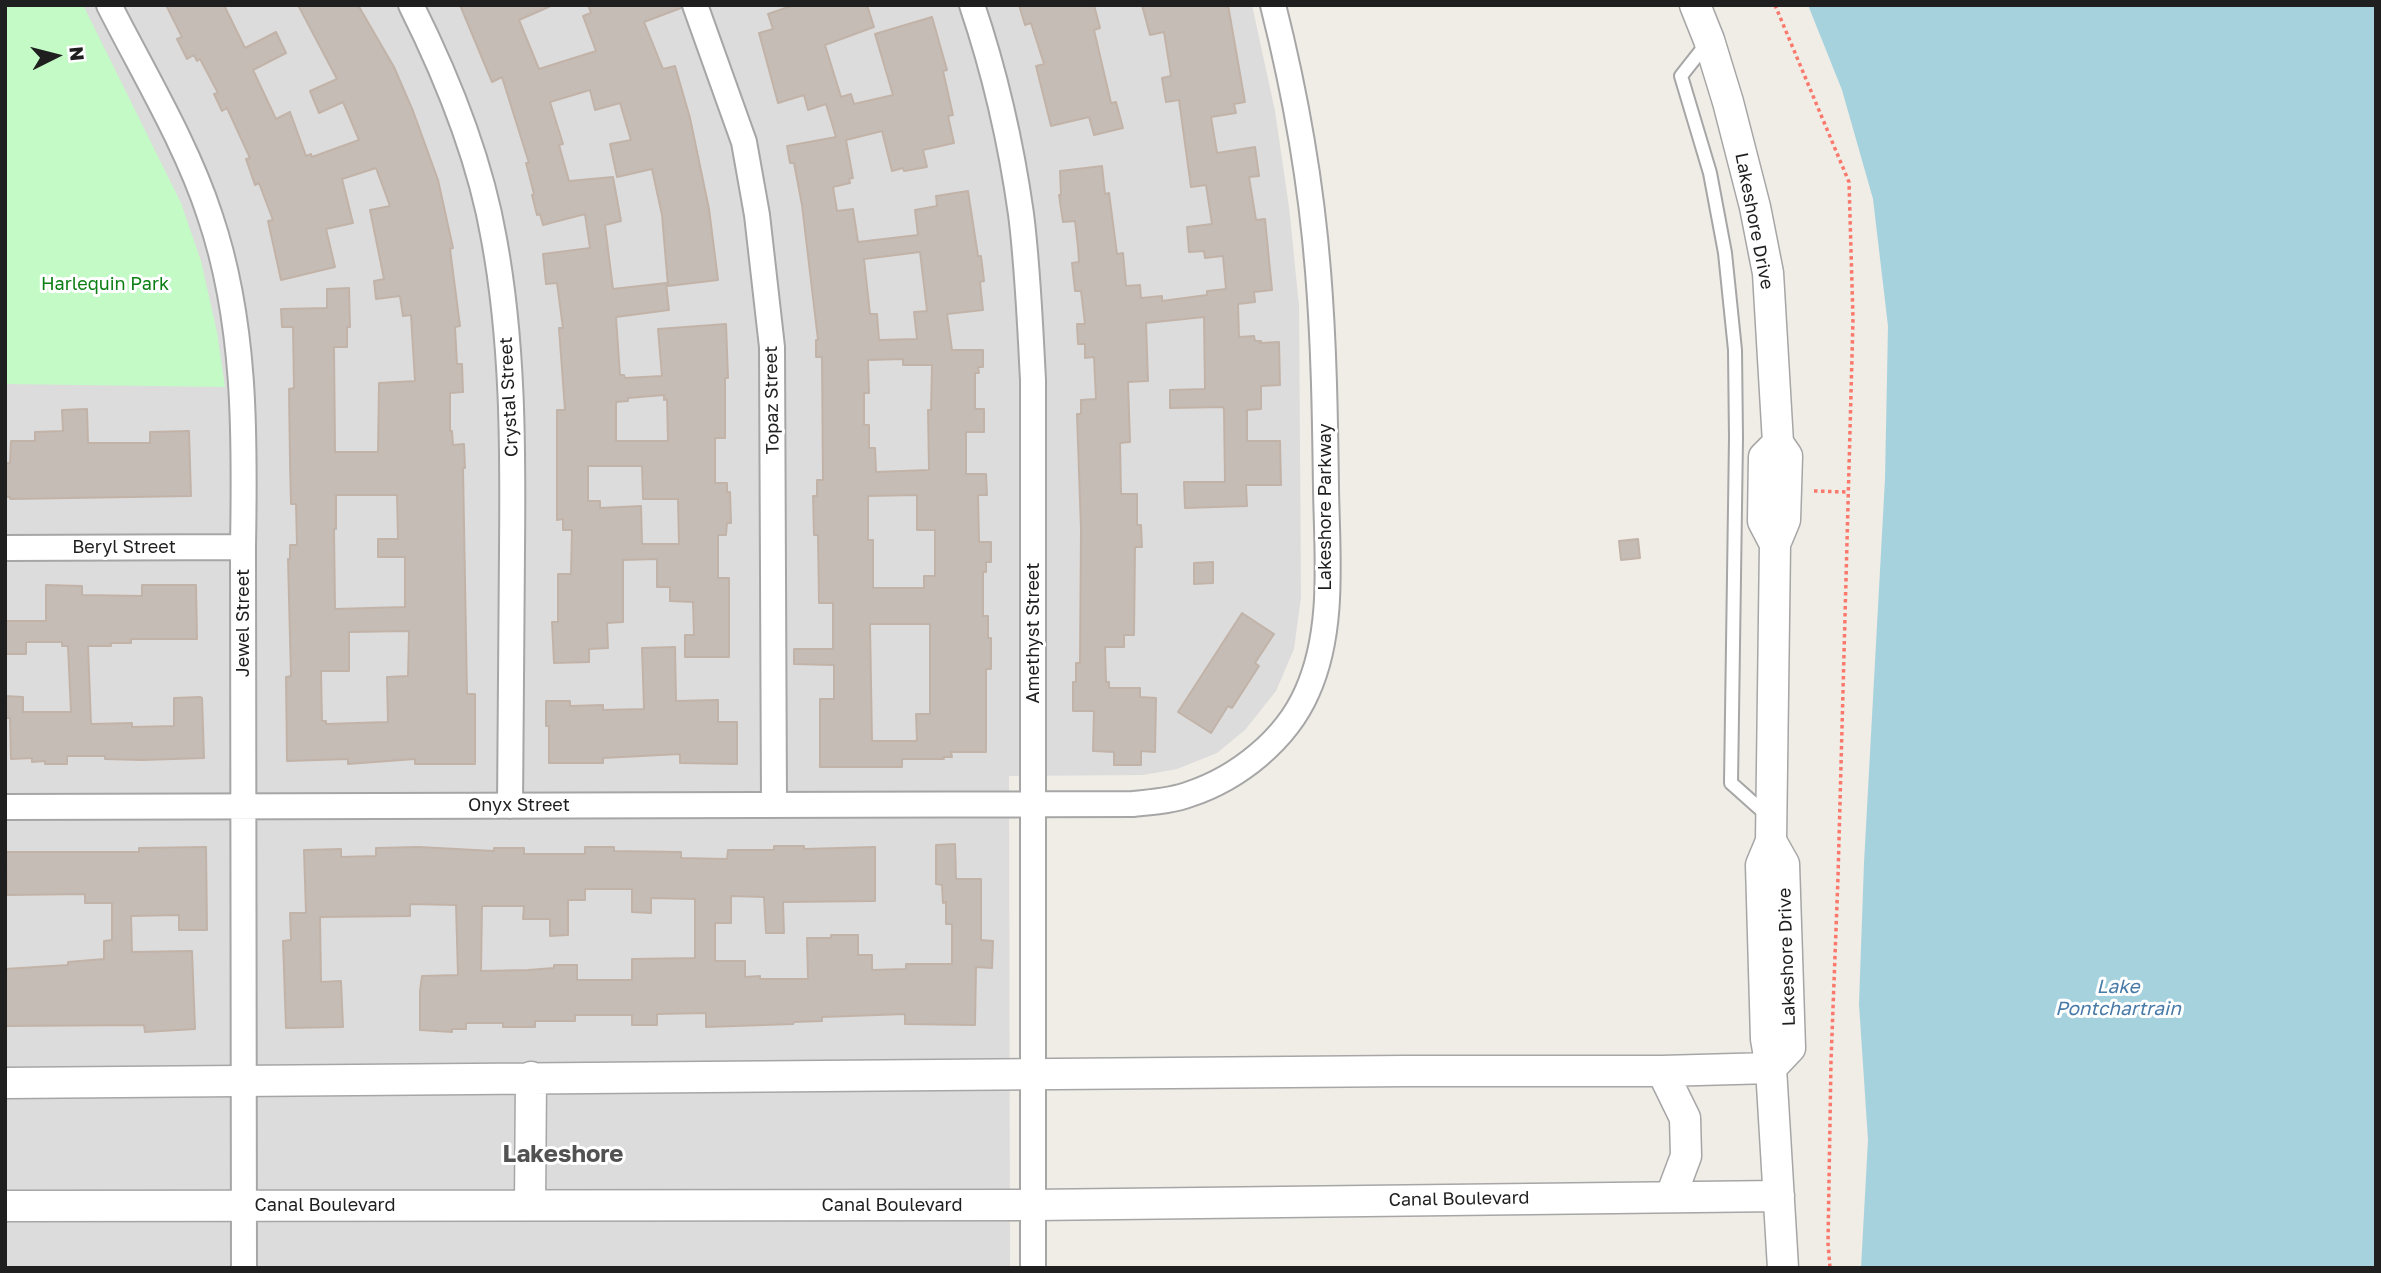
<!DOCTYPE html>
<style>
body{margin:0}
#map{position:relative;width:2381px;height:1273px;overflow:hidden;background:#f0ece6;font-family:"Golos Text",sans-serif}
canvas{display:block}
.frame{position:absolute;inset:0;border:7px solid #1f1f1f;pointer-events:none}
.north{position:absolute;left:21px;top:21px;width:70px;height:70px;-webkit-text-stroke:5px #fff;paint-order:stroke;rotate:84deg;font-size:19px;font-weight:700;line-height:28px;text-align:center;color:#1f1f1f}
.north::after{content:'';display:block;margin:auto;width:24px;height:32px;background:#1f1f1f;clip-path:polygon(50% 0,100% 100%,50% 72%,0 100%)}
</style>
<div id="map">
<canvas width="2381" height="1273"></canvas>
<div class="frame"></div>
<div class="north">N</div>
</div>
<script>
const ctx = document.querySelector('canvas').getContext('2d');
ctx.lineJoin = 'round';
function paint(path, color) {
  ctx.fillStyle = color;
  ctx.fill(path, 'evenodd');
}
function strokePath(path, color, width, dash) {
  ctx.strokeStyle = color;
  ctx.lineWidth = width;
  ctx.lineCap = dash ? 'butt' : 'round';
  ctx.setLineDash(dash || []);
  ctx.stroke(path);
}
function label(font, color, halo, rows, align = 'center') {
  ctx.font = font + ' "Golos Text",sans-serif';
  ctx.lineWidth = 6;
  ctx.setLineDash([]);
  ctx.textBaseline = 'middle';
  ctx.strokeStyle = halo;
  ctx.fillStyle = color;
  for (const [text, x, y, turn = 0] of rows) {
    ctx.save();
    ctx.translate(x, y);
    ctx.rotate((+turn || 0) * Math.PI / 180);
    ctx.textAlign = isNaN(turn) ? turn : align;
    if (halo) ctx.strokeText(text, 0, 0);
    ctx.fillText(text, 0, 0);
    ctx.restore();
  }
}
const residential = new Path2D(`
 M5,5H1252L1275,111L1289,207L1299,306L1301,597L1294,649L1276,691L1245,730L1217,753L1177,769L1143,775L1009,776L1010,1268H5Z`);
const park = new Path2D(`
 M5,5H83L181,203L201,261L217,332L225,387L5,384Z`);
const water = new Path2D(`
 M1808,5H2376V1268H1861L1868,1140L1859,1004L1864,863L1885,479L1888,326L1873,199L1842,90Z`);
const building = new Path2D(`
 M166,5H224L245,48L276,32L286,53L253,70L276,119L290,112L306,156L311,154L312,157L359,140L343,102L319,113L310,91L337,79L298,5H358L394,67L413,111L438,180L453,248L450,249L460,326L455,327L457,364H462L463,392L450,393V431H452L453,445L464,444L465,468H463L467,694H475V764H415V759L348,764V759L287,761L286,677L291,676L288,559H290V545H297L296,504H291L290,460L289,389L294,388L293,327H282L281,309L327,308V289L349,288L350,327H347V347H334L335,452H378L379,383L415,381L411,315L403,316L400,296L376,299L374,281L384,279L370,210L390,206L376,168L342,179L353,223L326,229L335,267L281,280L268,221L273,220L259,183L255,185L246,159L250,158L227,108L222,111L214,94L218,93L200,59L197,61L194,55L187,59L177,39L182,37ZM336,495H397L398,539H378V557H405V607L335,609L334,529H336ZM409,631L408,676L387,677L388,722L326,724V721H322L321,671H349V632Z
 M460,5H553L519,20L539,69L596,51L583,16L591,13L588,5H681V8L644,22L663,69L675,66L690,118L709,209L718,280L668,286L662,215L652,169L617,177L610,144L631,140L620,103L595,110L590,90L550,102L563,144L559,145L569,181L613,177L621,221L605,225L613,289L666,283L669,310L616,317L620,375H624L625,378L662,376L658,329L726,324L728,378H725V438H715V483H727V492H730L731,523H727L726,535H718V578H729V657H685V635H694L693,602L670,601V587H657V559L623,560V622L607,623L608,648L589,649V662L554,663L552,622H558V574H571L572,530H563V519L557,520V410H565L559,328H563L557,283L546,284L543,254L590,248L585,214L543,225L540,214L537,215L532,195L534,194L526,163H529L502,77L492,82ZM664,395V400L667,399L668,441H616V402L628,401V398ZM588,466H642L643,499H678L679,544H642L641,506L600,508V501H588Z
 M794,5H867L874,27L825,45L841,97L851,94L854,104L893,95L875,34L932,17L947,70L943,71L953,115L948,116L954,143L923,150L927,167L904,171L903,168L892,171L882,131L846,140L853,178L849,179L850,183L833,187L837,211L853,209L858,242L918,235L915,210L937,206L936,196L968,191L978,256H981L984,281L980,282L983,310L947,314L952,350H983V367H978L979,373H975V409H984V432H966V474H986L987,495H978L979,542H991V562H986V572H983V616H988V638H991V669H986V752H951L952,757H943L944,759H902V767H820V699H834V665L794,664V649H833V603H819L818,535H814L813,496H817V480H823L822,357H816V340H818L802,205L794,163H790L787,146L836,137L826,104L808,110L804,95L778,103L759,33L773,29L768,14ZM920,252L927,311L914,312L917,339L879,340L877,314H870L864,259ZM903,359V365H932L931,410H928L929,470L876,472L875,448H869V425H864V393H869L868,360ZM917,495V530H935V576H924V588H873V540H868V496ZM870,624H930V714H916L917,741H872Z
 M1019,5H1094L1100,28L1094,30L1111,103L1116,102L1123,128L1094,135L1089,117L1051,126L1036,66L1044,64L1031,23L1025,25Z
 M1142,5H1228L1245,102L1234,104L1236,113L1211,117L1217,153L1255,147L1259,176L1249,177L1256,220L1265,219L1272,290L1254,292L1255,302L1238,304L1239,337L1254,336L1255,341H1261L1260,343L1279,342L1280,385L1261,386V409L1247,410V441H1280L1281,485H1246L1247,506L1185,508L1184,482H1225L1224,410L1223,407L1170,408V390L1205,389L1204,317L1146,323L1148,381L1128,382L1130,442L1120,443L1121,494H1137V525H1141L1142,547H1135L1134,635H1124V647H1105L1106,682H1109V688H1140V697L1156,698L1155,752L1141,751V765H1114V752L1093,751L1094,711H1073V682H1076V663H1080L1081,529L1077,414H1081V400L1096,399L1094,357L1085,358V344H1078L1077,324H1085L1081,291H1075L1072,263L1079,262L1078,247L1075,221L1063,222L1059,195H1061L1060,171L1102,166L1105,194L1109,193L1117,254L1123,253L1126,286L1140,285L1141,298L1162,296V301L1207,295V291L1226,289L1223,256L1205,258L1204,251L1189,252L1187,227L1212,224L1206,185L1191,187L1179,100L1166,102L1162,78L1171,76L1164,32L1150,35Z
 M87,409L88,443H150V432L189,431L191,496L10,499V497H5V463H10L11,441H35V432L63,431L62,410Z
 M1638,539L1640,558L1621,560L1619,541Z
 M1213,562V583L1194,584V563Z
 M46,585L82,586V595L142,596V585H196L197,639H131V643H111V646H88L91,724L132,723V727L174,726V698L200,697L202,698L204,758L142,760L105,759V756H67V764H45V761L32,762V758L11,759L10,718H5V696L23,697V712H71L68,646H62V642H26V654H5V621H46Z
 M1242,613L1274,634L1255,663L1259,666L1232,708L1228,706L1211,733L1178,712Z
 M675,647L676,701L718,700V722H737V764L680,763V754L603,758V763H549V726H546V701H570V706L603,705V710L644,709L642,648Z
 M955,844L956,879H981V940L993,941L992,968L976,967L975,1025L905,1024V1014L822,1017V1021L794,1022L793,1024L706,1027V1013L657,1014V1025H632V1015H575V1021H535V1027H503V1023H466V1029H452V1032L420,1030V991L422,976L458,975L456,905L410,904V916L320,917L321,982L341,981L343,1027L286,1028L283,941L291,940L290,913H306L304,850L341,849V857L376,856V848L419,847L494,851V848H524V854H585V847H614V851L681,852V858L727,859L728,850H774V846H804V849L875,847V901L783,902L784,933H766L764,897L731,896V923H715V961H745V977L760,976V979H808L807,938H831V935H858V955H872V970L906,969V964H952V924H946V902L943,903L942,885L936,884V845ZM585,889H632V912L651,913V898L695,899V958L632,959V980H577V965H554V968L528,970L481,971L482,906H524L523,919H550V936L568,935V900H585Z
 M206,847L207,930H179V915L131,916L132,952L192,951L195,1029L145,1032L144,1025L5,1026V969L68,965V962L104,959V941L112,940V903H85V894L7,895L6,852H139V848Z`);
const path = new Path2D(`
 M1775,5L1849,182L1853,319L1838,877L1831,1061L1828,1243L1830,1268
 M1814,491L1847,492`);
const service = new Path2D(`
 M1707,43L1681,76L1710,173L1725,253L1735,350L1736,438L1731,783L1768,816`);
const minor = new Path2D(`
 M109,5C143,72 187,145 210,216C246,322 245,436 243,547L244,1268
 M411,5C448,79 480,158 494,239C513,342 513,447 512,551C511,636 510,721 510,806
 M695,5L744,142L757,215L772,347L774,804
 M972,5C995,73 1011,143 1021,214C1028,269 1030,325 1033,380V1268
 M5,548L243,547
 M5,807L1133,804C1152,802 1172,801 1190,794C1238,778 1286,740 1307,692C1335,630 1327,555 1326,488C1325,416 1324,344 1318,271C1311,182 1295,92 1273,5`);
const tertiary = new Path2D(`
 M1695,5L1709,40L1728,102L1755,207L1768,273L1778,443L1787,456L1785,520L1775,544L1771,841L1761,865L1766,1039L1771,1068L1783,1268
 M1775,544L1763,521L1764,457L1778,443
 M1771,1068L1790,1048L1784,864L1771,841
 M1662,1071L1685,1118L1686,1156L1671,1196
 M5,1083L1406,1071H1662L1771,1068
 M530,1205L531,1077
 M5,1206L1034,1205L1779,1196`);
const streetNames = [
 ["Lakeshore Drive",1754,221,79],
 ["Crystal Street",509,397,-93],
 ["Topaz Street",772,400,-91],
 ["Lakeshore Parkway",1325,507,-90],
 ["Beryl Street",124,547],
 ["Jewel Street",243,623,-90],
 ["Amethyst Street",1033,633,-90],
 ["Onyx Street",519,805],
 ["Lakeshore Drive",1787,957,-92],
 ["Canal Boulevard",1459,1199,-1],
 ["Canal Boulevard",325,1205],
 ["Canal Boulevard",892,1205]
];
const parkNames = [
 ["Harlequin Park",105,284]
];
const waterNames = [
 ["Lake",2118,987],
 ["Pontchartrain",2118,1009]
];
const districtNames = [
 ["Lakeshore",563,1154]
];
paint(residential, '#dddcdc');
paint(park, '#c3fac6');
paint(water, '#a6d2de');
paint(building, '#c5bcb5');
strokePath(building, '#c2b3a8', 2);
strokePath(service, '#a6a6a6', 16);
strokePath(minor, '#a6a6a6', 28);
strokePath(tertiary, '#a6a6a6', 33);
strokePath(path, '#fa786c', 3.5, [3.5, 3.5]);
strokePath(service, '#fff', 12);
strokePath(minor, '#fff', 24);
strokePath(tertiary, '#fff', 30);
label('18px', '#1f1f1f', '#fff', streetNames);
label('18px', '#0b7f13', '#fff', parkNames);
label('italic 19px', '#487aa8', '#fff', waterNames);
label('bold 24px', '#525252', '#fff', districtNames);
</script>
